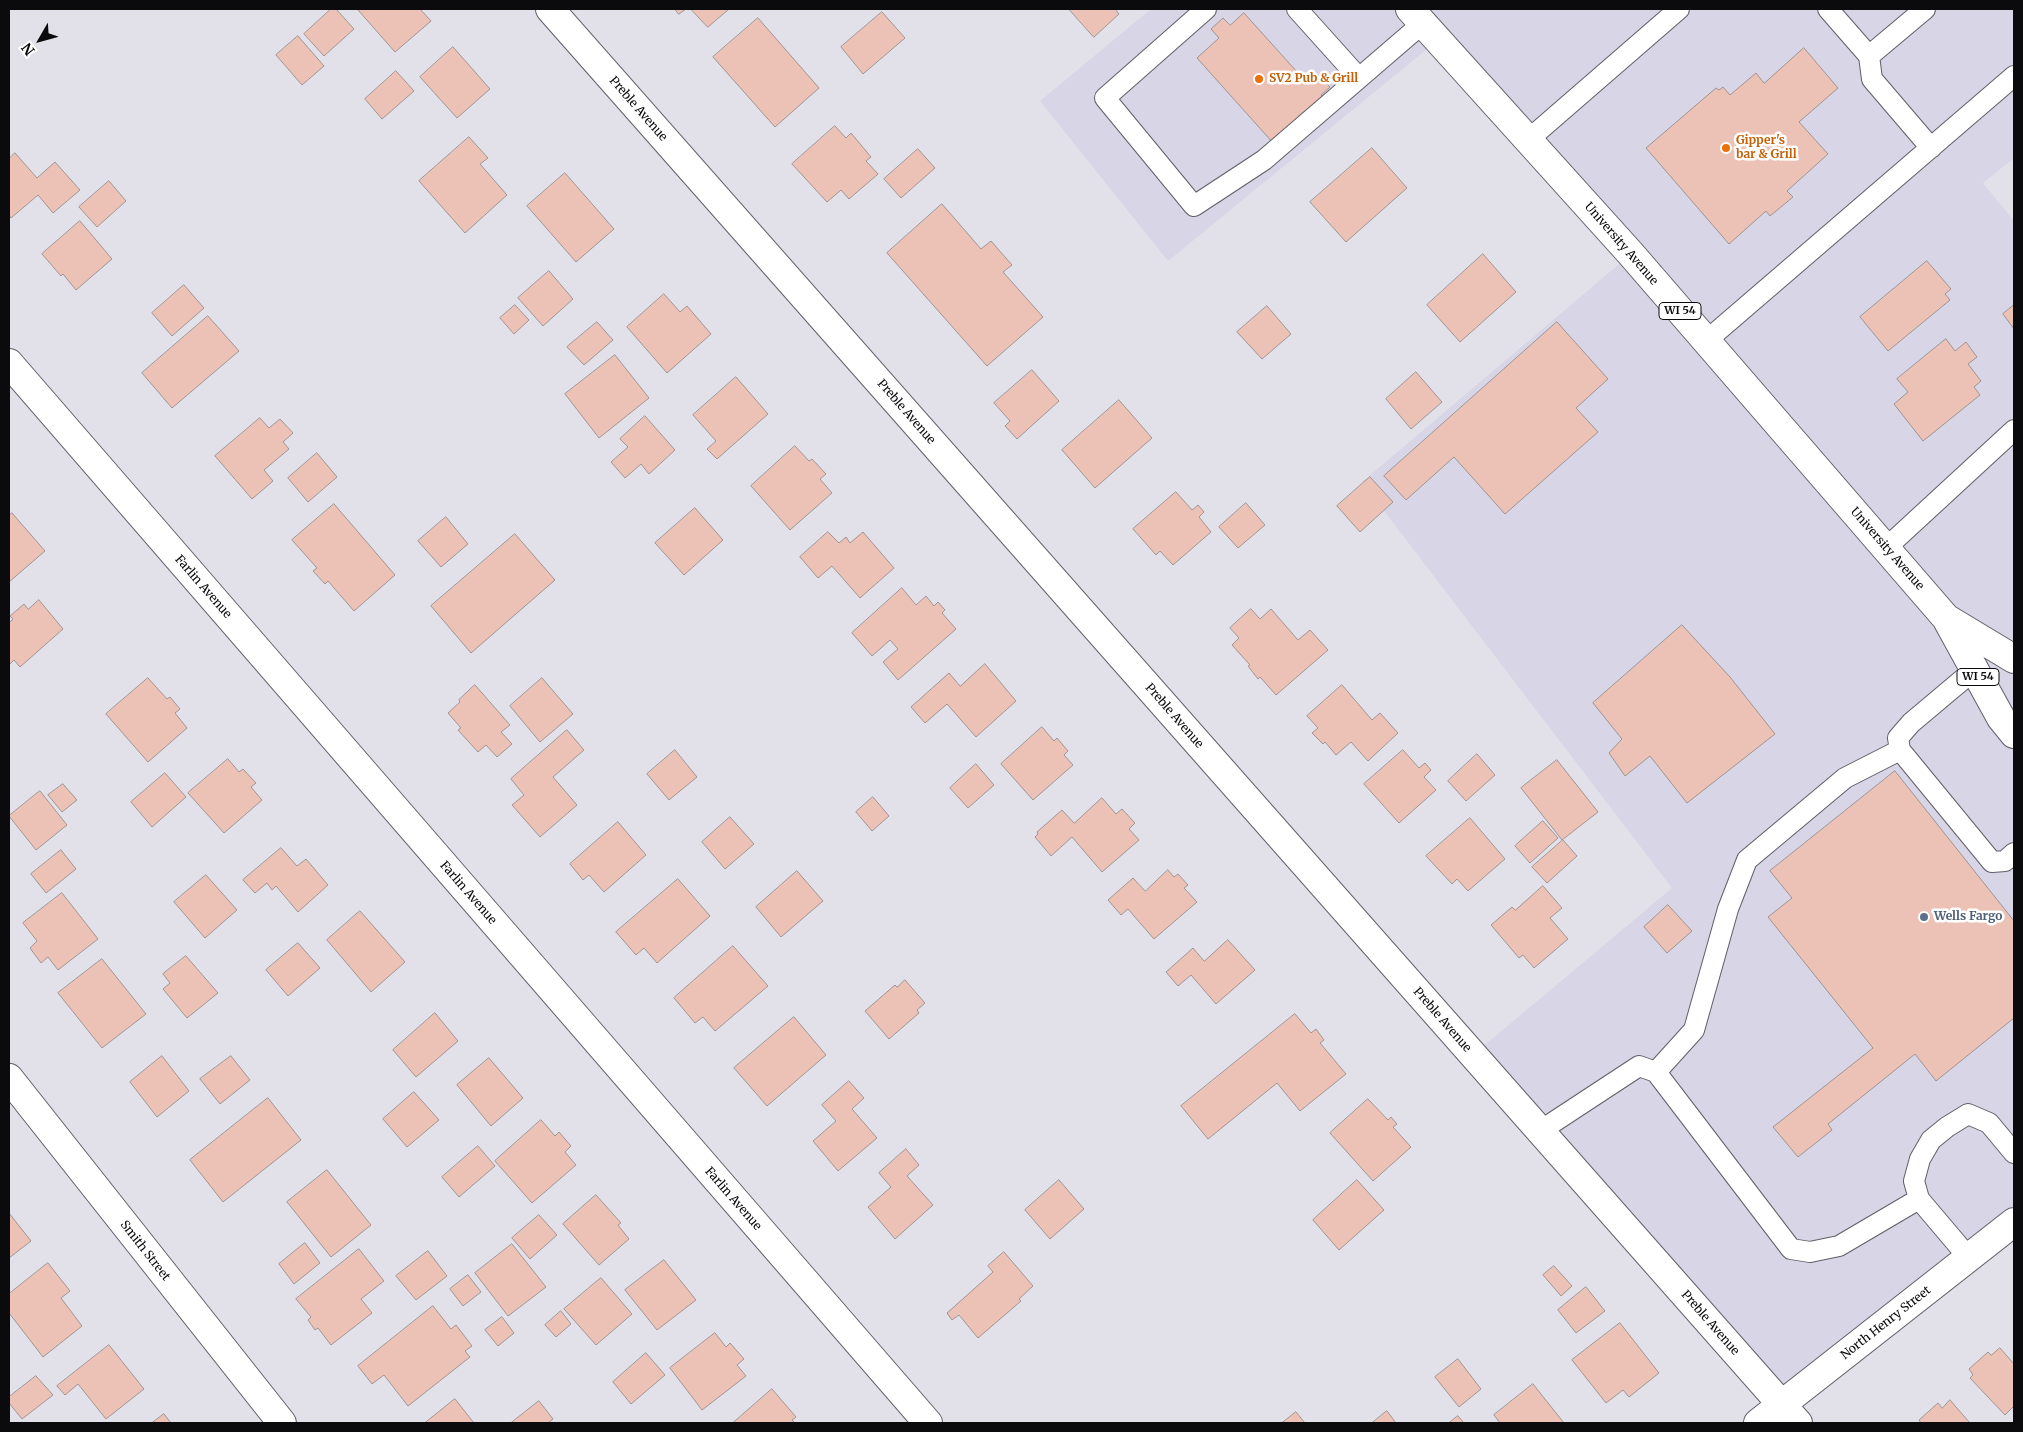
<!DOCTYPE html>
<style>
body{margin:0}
#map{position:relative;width:2023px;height:1432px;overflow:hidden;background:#e2e1ea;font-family:Merriweather,serif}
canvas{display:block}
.frame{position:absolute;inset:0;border:10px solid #0b0b0e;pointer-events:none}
.north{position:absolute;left:15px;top:15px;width:50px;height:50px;-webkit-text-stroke:4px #fff;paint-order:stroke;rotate:232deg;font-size:14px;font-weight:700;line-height:20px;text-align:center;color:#0b0b0e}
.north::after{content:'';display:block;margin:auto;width:18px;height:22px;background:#0b0b0e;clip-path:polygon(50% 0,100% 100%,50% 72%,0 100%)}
</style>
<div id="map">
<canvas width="2023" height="1432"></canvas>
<div class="frame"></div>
<div class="north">N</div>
</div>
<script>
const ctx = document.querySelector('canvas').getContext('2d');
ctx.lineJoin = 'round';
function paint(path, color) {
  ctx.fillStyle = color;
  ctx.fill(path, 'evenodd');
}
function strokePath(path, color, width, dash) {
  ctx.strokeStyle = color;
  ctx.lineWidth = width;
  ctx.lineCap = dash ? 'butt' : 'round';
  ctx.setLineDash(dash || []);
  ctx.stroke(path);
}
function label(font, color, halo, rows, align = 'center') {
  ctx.font = font + ' Merriweather,serif';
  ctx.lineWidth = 5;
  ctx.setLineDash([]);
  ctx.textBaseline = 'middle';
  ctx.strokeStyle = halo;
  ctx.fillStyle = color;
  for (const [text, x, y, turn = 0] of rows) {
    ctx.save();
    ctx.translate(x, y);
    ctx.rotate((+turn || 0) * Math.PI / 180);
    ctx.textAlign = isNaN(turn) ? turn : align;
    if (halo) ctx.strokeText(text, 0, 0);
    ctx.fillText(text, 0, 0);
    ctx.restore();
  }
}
const built = new Path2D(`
 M1151,9H2014V158L1983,183L2014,221V1222L1781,1405L1473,1055L1672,888L1362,482L1631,254L1438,40L1168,261L1040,101Z`);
const building = new Path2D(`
 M331,9H336L354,29L324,56L304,34Z
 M360,9H420L431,21L395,52L358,10Z
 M675,9H686L679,14Z
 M691,9H729L708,27Z
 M1069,9H1115L1119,14L1094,37Z
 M882,12L905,38L863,74L841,47Z
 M1244,13L1307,83L1318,74L1330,87L1321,95L1325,99L1274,144L1197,58L1219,38L1211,29L1223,18L1230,25Z
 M758,18L819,88L775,127L713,57Z
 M298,36L324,66L302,85L276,55Z
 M453,47L490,89L457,118L420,77Z
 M1804,48L1838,88L1799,122L1828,154L1787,191L1793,197L1770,216L1766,211L1729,244L1646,148L1716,88L1719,90L1723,87L1730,95L1756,73L1764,83Z
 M396,71L414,91L382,119L365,99Z
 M835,126L846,138L851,133L871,157L866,161L878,174L849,199L841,190L827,202L792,164Z
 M469,137L488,158L480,164L507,195L465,233L419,181Z
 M1372,148L1407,188L1346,242L1310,202Z
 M918,149L935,168L901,198L884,179Z
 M15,153L37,178L55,162L80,190L53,213L38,195L11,218L9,215V159Z
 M565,173L614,229L576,262L527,206Z
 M109,181L126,201L97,227L79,207Z
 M942,204L981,249L991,241L1012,265L1003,272L1043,317L987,366L887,253Z
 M80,221L112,259L76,290L63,274L61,276L42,254Z
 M1483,254L1516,292L1460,342L1427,305Z
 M1927,261L1951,289L1945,294L1950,300L1888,351L1860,317Z
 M549,271L573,299L543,326L518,298Z
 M184,285L204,308L172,336L152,313Z
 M664,294L680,312L687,306L711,334L667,373L627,327Z
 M515,305L529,320L514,334L500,318Z
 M2014,305V329L2003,314Z
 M1267,306L1291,334L1262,359L1237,332Z
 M208,316L239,351L172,408L142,373Z
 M597,322L613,340L584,365L567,347Z
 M1557,322L1608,379L1576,408L1598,432L1505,514L1454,457L1406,500L1384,476Z
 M1946,339L1955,351L1966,342L1977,357L1968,364L1981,381L1974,387L1980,395L1923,441L1894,404L1908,392L1897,379Z
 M615,355L649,398L599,438L565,394Z
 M1032,370L1059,401L1017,439L1005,426L1010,421L994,403Z
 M1416,372L1442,402L1411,429L1386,399Z
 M736,377L768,414L717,459L707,449L716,441L693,415Z
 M1119,400L1152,438L1095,488L1062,450Z
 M645,416L675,450L649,474L641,464L625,478L611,462L628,447L620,439Z
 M260,418L269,428L280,419L293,433L283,442L289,449L264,470L273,481L252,499L215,456Z
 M795,446L809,461L812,459L826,474L820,479L832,493L790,530L751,486Z
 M317,453L337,477L308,502L288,478Z
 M1370,477L1393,502L1360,532L1337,506Z
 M1176,492L1192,510L1198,505L1204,512L1199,517L1211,532L1173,565L1160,551L1156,555L1133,529Z
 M1246,503L1265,525L1238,548L1219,527Z
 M334,504L395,575L354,611L328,581L325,584L313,571L317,568L292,540Z
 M695,508L723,540L684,575L655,543Z
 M12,513L45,551L9,582V516Z
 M446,517L468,544L441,567L418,541Z
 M828,532L839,543L846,537L850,543L863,532L894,568L860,598L832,566L818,578L800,557Z
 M515,534L555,580L471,653L431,606Z
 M902,588L916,605L926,596L934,606L938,602L945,610L942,613L956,629L898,680L883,662L898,649L890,640L872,656L852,633Z
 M39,600L63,629L20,667L14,660L9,665V623L13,619L10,616L24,604L28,609Z
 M1251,609L1260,619L1271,609L1298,640L1310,630L1328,650L1276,695L1260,677L1258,679L1248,666L1250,665L1232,645L1239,638L1230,628Z
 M1682,625L1730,677L1775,734L1687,803L1650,756L1625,776L1609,753L1622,739L1593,703Z
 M985,664L1016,701L976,737L947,704L925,723L911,707L949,673L960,686Z
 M148,678L167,699L170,697L180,709L175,713L187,728L148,762L106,714Z
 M542,678L573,714L540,742L510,706Z
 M475,685L510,725L501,732L512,744L497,757L486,745L478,752L458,730L461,728L448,713L460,702L459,700Z
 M1342,685L1372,720L1380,713L1398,733L1368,761L1351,742L1336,755L1325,742L1323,744L1312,733L1318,728L1307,716Z
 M1042,727L1054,741L1057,738L1068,751L1064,755L1073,765L1033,800L1001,764Z
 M567,730L584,750L553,777L577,805L540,837L512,805L524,795L511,779Z
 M675,750L697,777L669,800L647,774Z
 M1403,750L1419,768L1425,763L1431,770L1424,777L1436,790L1399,823L1364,784Z
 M1477,754L1495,775L1466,801L1448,781Z
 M228,759L239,772L243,769L256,783L251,787L262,800L224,833L188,793Z
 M1557,760L1598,812L1562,840L1521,788Z
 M976,764L994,785L968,808L950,788Z
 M1895,771L2014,921V1018L1936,1081L1915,1054L1828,1124L1832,1130L1798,1157L1773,1127L1873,1048L1768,917L1792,898L1770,871Z
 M165,773L186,797L152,827L131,802Z
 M63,784L77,800L62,812L48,795Z
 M40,791L67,825L36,850L9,816Z
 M873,797L889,816L872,831L856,812Z
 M1102,798L1116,814L1122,809L1135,823L1129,829L1139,840L1102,872L1072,837L1051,856L1035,837L1038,834L1037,832L1062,810L1074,823Z
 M730,817L754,844L725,869L702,842Z
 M1470,818L1505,859L1468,891L1457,879L1452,884L1426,856Z
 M1543,821L1558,838L1530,863L1515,846Z
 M618,822L646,855L604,892L589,875L583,880L570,864Z
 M1563,840L1577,856L1547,883L1532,867Z
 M281,848L297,866L306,859L328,885L298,912L276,886L272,890L267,883L255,893L243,880Z
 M61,850L76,869L46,893L31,874Z
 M1168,870L1174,877L1178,874L1188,885L1184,888L1197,902L1154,939L1128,909L1121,915L1108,900L1133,878L1145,891Z
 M797,871L823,901L781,937L756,907Z
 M206,875L237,910L205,938L174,902Z
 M678,879L710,916L657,963L644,948L636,955L616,932Z
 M1543,886L1562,908L1550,918L1568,939L1534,968L1523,955L1519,958L1491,925L1512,907L1515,910Z
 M62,893L98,939L58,970L48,957L41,963L30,948L37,941L23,923Z
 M1668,905L1692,931L1667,953L1644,927Z
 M360,911L405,962L371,992L327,940Z
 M1228,940L1255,970L1216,1004L1191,975L1178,986L1166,972L1193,948L1204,961Z
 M298,943L320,968L288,996L266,970Z
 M733,946L768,986L715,1031L703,1017L695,1023L674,998Z
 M186,956L218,993L187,1018L163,989L170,983L163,974Z
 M102,959L146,1014L102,1048L58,993Z
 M905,980L925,1003L917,1010L919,1013L889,1039L865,1011L895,985L897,987Z
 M435,1013L458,1041L416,1077L393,1050Z
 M1295,1014L1311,1033L1316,1029L1324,1040L1320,1043L1346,1074L1300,1111L1277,1083L1208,1139L1181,1106Z
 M794,1017L826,1055L767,1106L734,1068Z
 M162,1056L189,1091L157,1117L130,1082Z
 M231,1056L250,1080L220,1104L200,1079Z
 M489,1058L523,1098L491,1126L457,1085Z
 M849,1081L864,1098L852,1109L877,1138L838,1171L813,1141L836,1121L822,1105Z
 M414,1092L439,1120L407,1147L383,1119Z
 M268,1098L301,1140L223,1202L190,1160Z
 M1368,1099L1388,1120L1391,1117L1397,1124L1393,1127L1411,1147L1373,1181L1330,1133Z
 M541,1120L555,1136L559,1132L571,1146L565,1152L576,1165L532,1203L495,1161Z
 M478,1146L495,1166L459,1197L442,1177Z
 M906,1149L919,1165L907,1176L933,1205L895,1239L868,1207L891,1187L879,1173Z
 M327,1170L371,1225L331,1257L287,1202Z
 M1059,1180L1084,1209L1050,1239L1025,1210Z
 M1357,1180L1384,1210L1339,1250L1313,1220Z
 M596,1195L621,1223L618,1225L629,1239L599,1265L563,1224Z
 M9,1213L31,1241L9,1258Z
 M539,1215L557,1235L530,1259L512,1238Z
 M305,1243L320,1263L294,1284L279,1264Z
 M512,1244L546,1287L508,1316L475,1273Z
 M359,1249L384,1281L361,1299L372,1313L331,1345L318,1328L315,1330L308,1320L311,1317L296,1299Z
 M428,1251L447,1276L416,1300L396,1276Z
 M1004,1252L1033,1286L1019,1299L1021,1301L978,1338L959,1315L952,1320L947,1313L993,1272L988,1266Z
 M664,1260L696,1300L657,1330L625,1290Z
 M48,1263L70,1291L61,1298L82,1326L43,1357L9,1313V1294Z
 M1554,1266L1572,1286L1561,1296L1543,1275Z
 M468,1275L481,1292L463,1306L450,1289Z
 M601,1278L632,1314L596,1345L564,1309Z
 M1586,1287L1605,1311L1576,1333L1558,1310Z
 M433,1306L451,1329L456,1325L472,1346L465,1351L470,1357L408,1406L384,1375L372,1384L358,1366Z
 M561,1311L571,1324L556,1337L545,1325Z
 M502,1317L514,1333L498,1346L485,1330Z
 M1620,1323L1659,1373L1629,1397L1623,1390L1606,1403L1572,1360Z
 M715,1333L726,1347L730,1343L744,1359L737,1365L746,1376L702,1410L670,1368Z
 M109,1345L144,1389L106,1419L78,1384L65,1395L57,1386Z
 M2000,1348L2014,1364V1406L2005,1415L1970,1378L1973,1375L1969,1369L1988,1352L1991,1355Z
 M646,1353L665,1375L631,1404L613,1382Z
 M1458,1359L1481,1389L1459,1407L1435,1377Z
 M36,1376L53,1395L22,1419L9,1403V1397Z
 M1533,1384L1564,1423H1500L1494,1415Z
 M772,1389L796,1417L792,1420L795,1423H733Z
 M455,1399L474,1423H425Z
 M1950,1400L1970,1423H1921L1919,1420L1938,1403L1942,1408Z
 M539,1401L553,1419L548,1423H511Z
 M1387,1411L1396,1423H1372Z
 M1296,1412L1305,1423H1282Z
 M164,1414L171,1423H152Z
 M1458,1416L1464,1423H1449Z`);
const lane = new Path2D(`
 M1206,9L1105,98L1194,206L1264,160L1423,23
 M1297,9L1359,78
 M1828,9L1869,56L1872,79L1931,148
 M1869,56L1925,9
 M1528,140L1679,9
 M1706,341L2014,76
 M1886,548L2014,430
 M1974,670L1911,723L1898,738L1900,750L1992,862L2005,861L2014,853
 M1656,1072L1694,1030L1728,909L1747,860L1845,778L1900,750
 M1540,1131L1639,1066L1656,1072L1791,1249L1810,1252L1839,1246L1919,1199
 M1969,1258L1919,1199L1914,1181L1920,1159L1931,1140L1947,1127L1968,1114L1989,1123L2014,1153`);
const street = new Path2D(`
 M550,9L1798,1423
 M9,363L928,1423
 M9,1078L282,1423
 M1758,1423L2014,1222`);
const primary = new Path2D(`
 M1410,9L1631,254L1946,618L2001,718L2014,734
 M1946,618L2014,659`);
const markers = [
 [1259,79,5,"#e8710a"],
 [1726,148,5,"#e8710a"],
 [1924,917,5,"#5c6f8a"]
];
const shields = [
 [1680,311,42],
 [1978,677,42]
];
const shieldNames = [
 ["WI 54",1680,311],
 ["WI 54",1978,677]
];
const foodNames = [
 ["SV2 Pub & Grill",1269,79],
 ["Gipper's",1736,141],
 ["bar & Grill",1736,155]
];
const streetNames = [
 ["Preble Avenue",638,109,49],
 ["University Avenue",1621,244,49],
 ["Preble Avenue",906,412,49],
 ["University Avenue",1887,549,49],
 ["Farlin Avenue",203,587,49],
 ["Preble Avenue",1174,716,49],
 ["Farlin Avenue",468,893,49],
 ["Preble Avenue",1442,1020,49],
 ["Farlin Avenue",733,1199,49],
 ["Smith Street",145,1251,52],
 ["Preble Avenue",1710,1323,49],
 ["North Henry Street",1886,1323,-38]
];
const serviceNames = [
 ["Wells Fargo",1934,917]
];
paint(built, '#d7d5e6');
paint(building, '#ecc2b7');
strokePath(building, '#9f9492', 1);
strokePath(lane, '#605f67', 22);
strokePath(street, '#605f67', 30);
strokePath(primary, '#605f67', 30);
strokePath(lane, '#fff', 20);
strokePath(street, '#fff', 28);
strokePath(primary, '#fff', 28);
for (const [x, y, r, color] of markers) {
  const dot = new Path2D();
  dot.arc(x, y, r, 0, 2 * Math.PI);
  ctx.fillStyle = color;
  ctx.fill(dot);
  strokePath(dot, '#fff', 2);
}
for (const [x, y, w] of shields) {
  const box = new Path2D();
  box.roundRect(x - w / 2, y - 8.5, w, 17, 4);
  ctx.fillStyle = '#fff';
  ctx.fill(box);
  strokePath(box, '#0b0b0e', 1);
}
label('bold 11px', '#0b0b0e', null, shieldNames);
label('bold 12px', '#c56008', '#fff', foodNames, 'left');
label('12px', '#0b0b0e', '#fff', streetNames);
label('bold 12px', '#4e5e75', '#fff', serviceNames, 'left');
</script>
